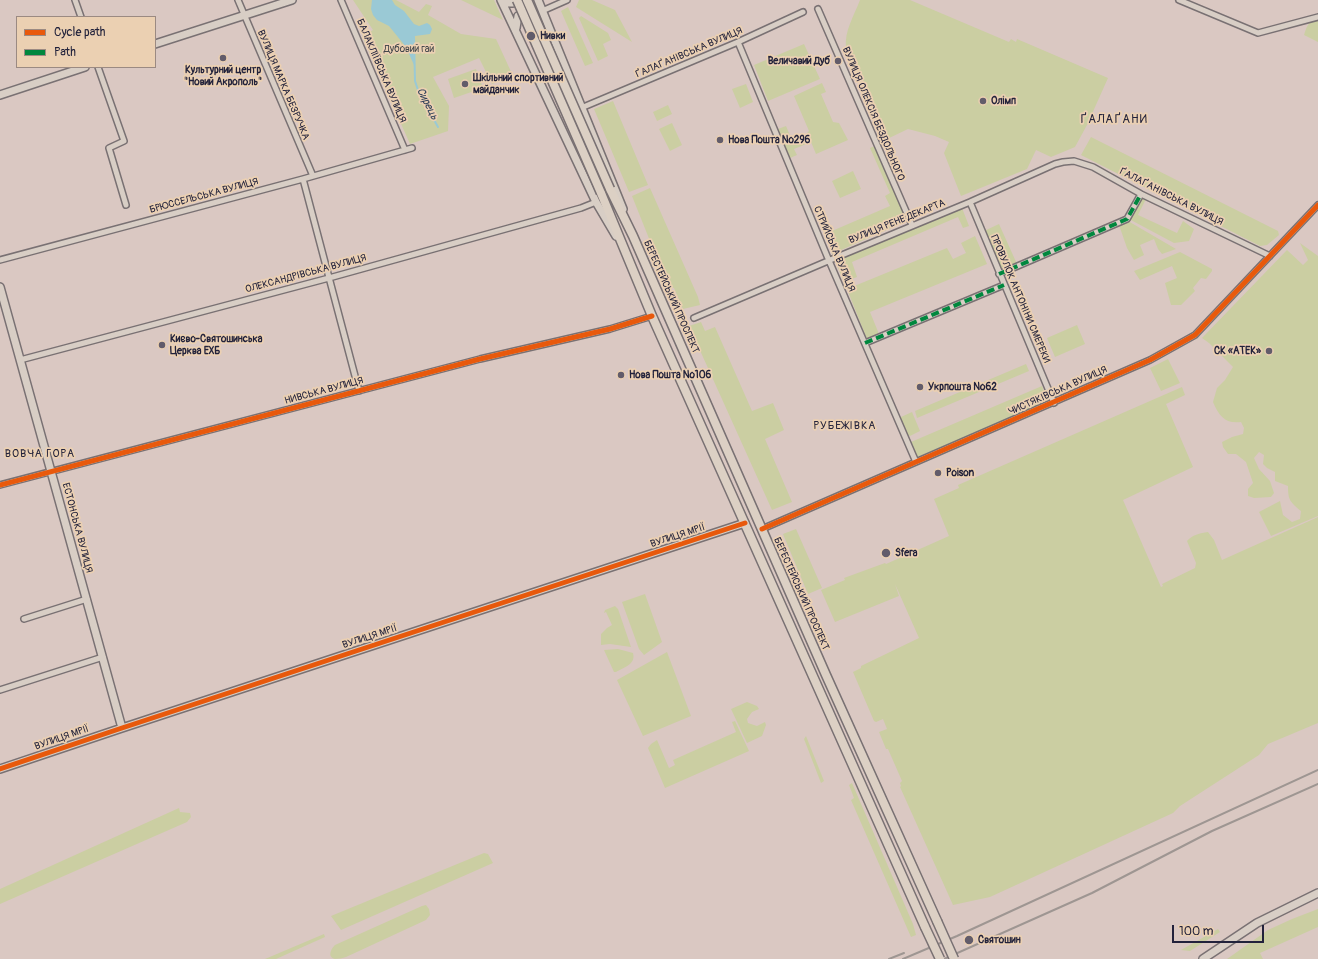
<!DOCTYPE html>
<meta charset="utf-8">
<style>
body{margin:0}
#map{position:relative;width:1318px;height:959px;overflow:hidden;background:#dac8c2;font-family:Pangolin,sans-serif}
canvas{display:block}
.legend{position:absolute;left:16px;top:16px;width:140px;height:52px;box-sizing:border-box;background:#ebd0b2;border:1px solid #9b8a82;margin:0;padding:5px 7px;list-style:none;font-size:12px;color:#22223b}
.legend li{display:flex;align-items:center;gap:8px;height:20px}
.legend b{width:20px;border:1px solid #9b8a82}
.scale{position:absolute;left:1172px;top:925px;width:92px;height:18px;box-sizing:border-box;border:2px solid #22223b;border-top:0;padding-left:5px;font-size:12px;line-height:14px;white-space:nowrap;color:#22223b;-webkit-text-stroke:3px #ebd0b2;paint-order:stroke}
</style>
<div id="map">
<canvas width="1318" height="959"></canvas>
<ul class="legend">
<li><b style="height:5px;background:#e8590c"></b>Cycle path</li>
<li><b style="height:5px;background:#00873e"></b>Path</li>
</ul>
<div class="scale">100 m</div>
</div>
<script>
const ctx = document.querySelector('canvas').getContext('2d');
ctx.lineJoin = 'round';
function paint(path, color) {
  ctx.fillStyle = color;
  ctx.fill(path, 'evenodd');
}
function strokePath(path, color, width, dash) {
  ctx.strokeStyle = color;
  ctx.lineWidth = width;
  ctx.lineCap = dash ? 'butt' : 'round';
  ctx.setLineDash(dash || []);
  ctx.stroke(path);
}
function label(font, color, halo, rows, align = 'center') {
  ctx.font = font + ' Pangolin,sans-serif';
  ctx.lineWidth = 3.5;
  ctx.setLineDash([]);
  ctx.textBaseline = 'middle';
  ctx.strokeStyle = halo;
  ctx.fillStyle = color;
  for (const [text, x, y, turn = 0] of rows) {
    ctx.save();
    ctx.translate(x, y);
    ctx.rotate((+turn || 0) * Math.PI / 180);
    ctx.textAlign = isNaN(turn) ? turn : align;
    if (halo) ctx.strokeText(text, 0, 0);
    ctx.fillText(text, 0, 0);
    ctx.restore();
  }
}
const green = new Path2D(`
 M353,0H396L419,12L426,4L432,6L428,15L461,34L496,39L513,76L492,84L479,58L433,77L449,106L448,131L410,144L362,36L373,30Z
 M461,0H494L503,20Z
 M579,0H592L615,10L632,42L576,7Z
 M860,0H910L1009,42L1011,39L1016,42L1017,39L1108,78L1087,125L1075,147L1051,157L1036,150L1027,169L961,196L944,153L949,142L935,136L908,129L885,140L846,48C844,31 854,16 860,0Z
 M568,7L593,63L585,66L561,11Z
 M581,16L608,33L611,40L603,44L608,56L598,61L579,18Z
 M1318,19V42L1304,35C1307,26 1308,21 1318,19Z
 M804,44L820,79L768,101L754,65Z
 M476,69L483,88L454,98L448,79Z
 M822,83L826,92L821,94L833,122L839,123L848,140L816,154L811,142L794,149L797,155L790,158L778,129L786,126L792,140L806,134L809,131L794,96Z
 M746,84L753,102L740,108L732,89Z
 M613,101L648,185L629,192L594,109Z
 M668,105L672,114L657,121L653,112Z
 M672,123L682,145L670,151L659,129Z
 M1091,137L1278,231L1279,235L1267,245L1260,246L1081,155Z
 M875,146L906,220L905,222L832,254L825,234L890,206L885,196L890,193L870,148Z
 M853,171L861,189L840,198L832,181Z
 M650,188L698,297L700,305L683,309L674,288L668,286L632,196Z
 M1142,197L1146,199L1138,215L1177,233L1183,221L1194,229L1189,241L1174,243L1129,219Z
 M962,208L969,226L963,228L958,217L852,262L857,277L844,282L835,261Z
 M1128,221L1176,249L1162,254L1158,249L1154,239L1140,245L1144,255L1134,260L1127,248L1119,225Z
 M999,224L1017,264L1000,271L984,231Z
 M975,236L987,264L870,312L879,334L869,339L866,337L847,289L947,248L953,259L966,253L961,243Z
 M1300,243L1318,256V516L1271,536L1259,512L1280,501L1283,515L1292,522L1300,519L1301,511C1290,502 1288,500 1288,486L1275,481V472L1267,468L1263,464L1264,455L1259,452L1254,458L1259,469L1270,481L1274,493L1271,497L1254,498L1248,496V489L1253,483L1246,462L1236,454H1228L1223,447L1222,442L1232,437L1243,434L1244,428L1241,422C1225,424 1219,416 1213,402L1217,388L1225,380L1233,367L1209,343L1202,338L1287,250L1303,265L1308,260Z
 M1180,252L1212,269V271L1206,279L1201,278L1193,288L1195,291L1181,305H1171L1165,283L1177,278L1172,266L1140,280L1134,271Z
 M701,322L705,331L715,327L752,411L773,403L784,430L765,439L792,502L772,510L689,326Z
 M1077,325L1085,344L1055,357L1047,338Z
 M1168,359L1180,383L1161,391L1150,368Z
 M1026,364L1029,371L917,418L915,411Z
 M1042,386L1048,401L1046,403L917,457L911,442Z
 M1182,387L1185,395L1166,404L1193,467L1123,500L1161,587L1163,586L1162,584L1195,568L1196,563L1187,541C1192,535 1200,533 1208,532L1214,540L1222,560L1318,517V723L1268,744L1259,755L1180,806L1173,813L990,897L953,905L900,787L901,786L900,783L902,781L888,749H886L879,732L887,729L883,719L876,722L874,721L853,672L861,668V666L919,638L895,584L899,596L835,622L821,590L845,580L844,578L885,563L886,564L949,536L934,499L959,488L958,485Z
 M912,412L920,431L910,436L906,434L900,420L901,417Z
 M796,529L822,588L808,594L783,534Z
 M645,594L662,642L644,655L639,649L622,602Z
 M615,606L618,609L631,647L610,644L601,645V634L607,628L612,625L606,612L604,613L605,610Z
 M618,649L633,653C636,664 625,667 616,672H614L604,650Z
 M667,652L691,716L643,736L617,680Z
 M747,702L757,706L759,709L752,712L747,719L748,723L757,726L765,722L766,725L762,736L747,743L731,709Z
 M735,721L749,751L665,788L648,748L651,744L657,740L669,768L675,765L673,760L736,732L732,722Z
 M806,736L824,781L821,783L804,739Z
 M852,783L913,924L916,935L911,937L851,800L854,798L849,785Z
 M179,808L180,812L190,813L191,817L187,822L0,904V889Z
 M484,853L488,854L493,863L341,930L331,916Z
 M426,905L429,909L430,915L426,920L346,957C343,958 338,959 335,959C327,957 331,949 335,945L422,906Z
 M1318,909V927L1260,953L1263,959H1227L1268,930L1292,919Z
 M1218,929L1220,932L1190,951L1181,950Z
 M324,934L325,937L276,959H265Z`);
const water = new Path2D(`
 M372,0H392L395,5L404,11L414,24L419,26L427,23L430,25L432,29L430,34L415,36L413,40L414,65L406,47L389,26L377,20L373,15L371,9Z`);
const stream = new Path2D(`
 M414,37L415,81L419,93L438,127`);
const street = new Path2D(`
 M75,0L81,17
 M238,0L313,176
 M341,0L405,150
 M1179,0L1258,33L1318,17
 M818,9L912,225
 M542,11L567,0
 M738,42L827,256L916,462
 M98,67L124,141L109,148L126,205
 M581,108L738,42L803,12
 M303,179L359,391
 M970,202L1054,403
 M0,260L303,179L412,148
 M999,274L1127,219L1141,194
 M694,318L842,255L970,202L1055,164L1063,162L1074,161L1093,167L1141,194L1270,256
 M865,343L1004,285
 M20,360L329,278L581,208L596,202
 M0,485L480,359L610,329L652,316
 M762,529L1150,360L1195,335L1318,205
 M24,619L87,599
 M0,690L103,657`);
const secondary = new Path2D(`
 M501,0L596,202L616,236
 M502,0L509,3H513
 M538,0L623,209
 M516,28L518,16
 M155,44L292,0
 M0,95L85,67
 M0,287L122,728
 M0,769L122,728L745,523
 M1203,959L1257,923L1318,893`);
const primary = new Path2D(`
 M610,189L633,236L826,675L937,921
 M601,193L652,316L925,927`);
const rail = new Path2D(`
 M889,959L904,953
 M903,959L957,936L1318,770
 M944,959L1092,893L1212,831L1318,784`);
const primaryBridge = new Path2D(`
 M517,0L601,193
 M527,0L610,189
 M937,921L954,959
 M925,927L940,959`);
const quiet = new Path2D(`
 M999,274L1127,219L1141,194
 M865,343L1004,285`);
const cycleway = new Path2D(`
 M0,485L480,359L610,329L652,316
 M762,529L1150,360L1195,335L1318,205
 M0,769L122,728L745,523`);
const markers = [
 [531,36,5,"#625c6a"],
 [223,58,4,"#625c6a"],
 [838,61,4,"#625c6a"],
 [465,84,4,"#625c6a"],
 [983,101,4,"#625c6a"],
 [720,140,4,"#625c6a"],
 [162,345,4,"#625c6a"],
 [1269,351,4,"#625c6a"],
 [621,375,4,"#625c6a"],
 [920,387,4,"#625c6a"],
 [938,473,4,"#625c6a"],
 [886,553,5,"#625c6a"],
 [969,940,5,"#625c6a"]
];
const poiNames = [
 ["Нивки",540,36],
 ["Величавий Дуб",830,61,"right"],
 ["Культурний центр",223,70,"center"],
 ["\"Новий Акрополь\"",223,82,"center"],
 ["Шкільний спортивний",473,78],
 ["майданчик",473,90],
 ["Олімп",991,101],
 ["Нова Пошта №296",728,140],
 ["Києво-Святошинська",170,339],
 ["Церква ЕХБ",170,351],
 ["СК «АТЕК»",1261,351,"right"],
 ["Нова Пошта №106",629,375],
 ["Укрпошта №62",928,387],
 ["Poison",946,473],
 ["Sfera",895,553],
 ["Святошин",978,940]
];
const parkNames = [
 ["Дубовий гай",409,49]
];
const streetNames = [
 ["ҐАЛАҐАНІВСЬКА ВУЛИЦЯ",689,53,-23],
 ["БАЛАКЛІЇВСЬКА ВУЛИЦЯ",381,71,67],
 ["ВУЛИЦЯ МАРКА БЕЗРУЧКА",283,85,67],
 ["ВУЛИЦЯ ОЛЕКСІЯ БЕЗДОЛЬНОГО",873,114,67],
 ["БРЮССЕЛЬСЬКА ВУЛИЦЯ",204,196,-15],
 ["ҐАЛАҐАНІВСЬКА ВУЛИЦЯ",1171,197,27],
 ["ВУЛИЦЯ РЕНЕ ДЕКАРТА",897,222,-22],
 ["СТРИЙСЬКА ВУЛИЦЯ",834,249,67],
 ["ОЛЕКСАНДРІВСЬКА ВУЛИЦЯ",306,274,-15],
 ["БЕРЕСТЕЙСЬКИЙ ПРОСПЕКТ",671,297,66],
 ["ПРОВУЛОК АНТОНІНИ СМЕРЕКИ",1020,299,67],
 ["НИВСЬКА ВУЛИЦЯ",324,391,-15],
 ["ЧИСТЯКІВСЬКА ВУЛИЦЯ",1058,391,-24],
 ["ЕСТОНСЬКА ВУЛИЦЯ",77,528,75],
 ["ВУЛИЦЯ МРІЇ",678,536,-18],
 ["БЕРЕСТЕЙСЬКИЙ ПРОСПЕКТ",801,594,66],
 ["ВУЛИЦЯ МРІЇ",370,637,-18],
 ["ВУЛИЦЯ МРІЇ",62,738,-19]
];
const waterNames = [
 ["Сирець",427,104,63]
];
const neighbourhoodNames = [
 ["РУБЕЖІВКА",845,426],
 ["ВОВЧА ГОРА",40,454]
];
const quarterNames = [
 ["ҐАЛАҐАНИ",1114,120]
];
paint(green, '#cbcea2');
paint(water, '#9ac9d5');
strokePath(stream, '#9ac9d5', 2);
strokePath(street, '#797173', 8);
strokePath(secondary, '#797173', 10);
strokePath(primary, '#797173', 11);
strokePath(street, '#d8cec5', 5);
strokePath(secondary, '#d8cec5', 7);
strokePath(primary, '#dcd0c4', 8);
strokePath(rail, '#9e9692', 2);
strokePath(primaryBridge, '#797173', 11, []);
strokePath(primaryBridge, '#dcd0c4', 8);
strokePath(quiet, '#00873e', 4, [8, 4]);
strokePath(cycleway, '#e8590c', 5);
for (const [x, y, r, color] of markers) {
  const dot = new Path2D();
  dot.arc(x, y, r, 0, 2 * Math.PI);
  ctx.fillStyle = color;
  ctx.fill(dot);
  strokePath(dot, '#ebd0b2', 1.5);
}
label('bold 10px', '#22223b', '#ebd0b2', poiNames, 'left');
label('10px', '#41454a', '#ebd0b2', parkNames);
label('10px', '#22223b', '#ebd0b2', streetNames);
label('italic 11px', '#34445b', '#ebd0b2', waterNames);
ctx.letterSpacing = '1px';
label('11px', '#22223b', '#ebd0b2', neighbourhoodNames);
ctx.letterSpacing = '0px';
ctx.letterSpacing = '1px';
label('12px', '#22223b', '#ebd0b2', quarterNames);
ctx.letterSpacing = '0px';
</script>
